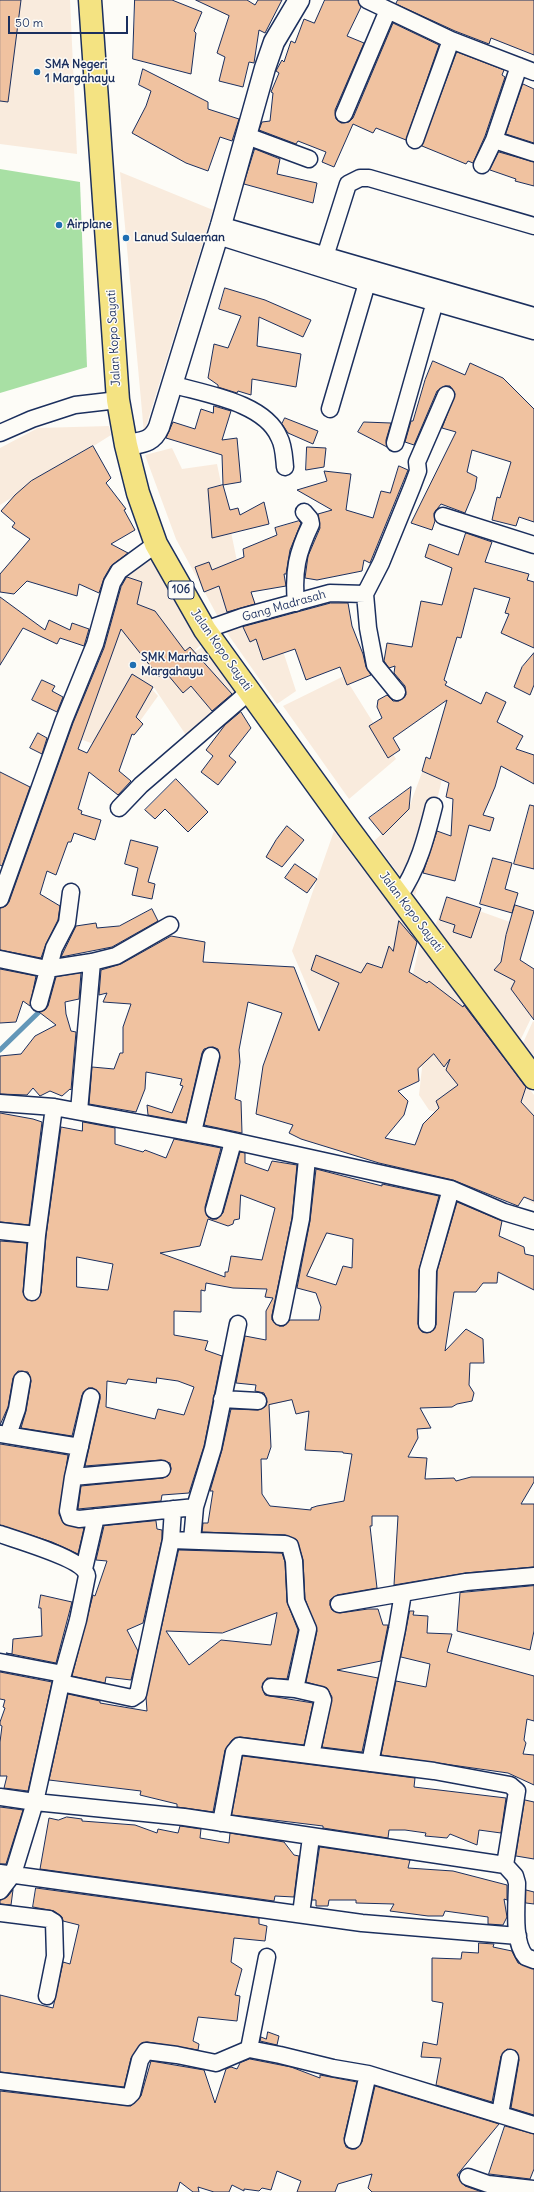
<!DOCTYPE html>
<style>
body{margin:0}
#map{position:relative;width:534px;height:2192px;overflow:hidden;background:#fdfcf7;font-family:Delius,sans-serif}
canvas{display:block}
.scale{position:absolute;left:8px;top:16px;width:120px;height:18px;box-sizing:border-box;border:2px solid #1b2f5e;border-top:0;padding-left:5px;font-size:12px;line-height:14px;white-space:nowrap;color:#1b2f5e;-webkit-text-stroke:3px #fdfcf7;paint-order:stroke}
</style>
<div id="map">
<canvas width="534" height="2192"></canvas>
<div class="scale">50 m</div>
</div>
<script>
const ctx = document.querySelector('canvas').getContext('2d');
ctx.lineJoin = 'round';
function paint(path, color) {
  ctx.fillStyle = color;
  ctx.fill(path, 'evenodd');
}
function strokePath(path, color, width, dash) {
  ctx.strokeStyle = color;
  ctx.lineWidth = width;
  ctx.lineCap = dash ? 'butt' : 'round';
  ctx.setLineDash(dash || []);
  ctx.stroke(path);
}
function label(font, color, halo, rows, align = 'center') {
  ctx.font = font + ' Delius,sans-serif';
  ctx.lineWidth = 3;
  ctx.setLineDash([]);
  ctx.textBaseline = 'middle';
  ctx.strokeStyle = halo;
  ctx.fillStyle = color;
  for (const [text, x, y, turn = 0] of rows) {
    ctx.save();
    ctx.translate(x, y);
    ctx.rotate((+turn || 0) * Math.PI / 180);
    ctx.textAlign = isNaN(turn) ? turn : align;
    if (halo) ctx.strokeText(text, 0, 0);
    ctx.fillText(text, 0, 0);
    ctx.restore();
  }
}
const built = new Path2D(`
 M0,0H70L77,154L0,144Z
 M120,172L213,210L144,433Z
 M109,426L111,435L0,505V448L38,428Z
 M172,448L182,469L217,464L238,566L263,617L281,612L292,645L283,651L296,691L277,704L225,630L176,539L145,455Z
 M148,548L204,642L184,660L206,644L242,694L190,741L153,686L151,688L158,696L117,753L62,732L116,594L130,564Z
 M344,676L396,759L349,799L283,706Z
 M427,759L444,770L415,896L374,841L408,810Z
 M334,831L417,941L394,1044L322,1021L292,951Z
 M446,899L510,922L500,954L534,969V1012L520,1041L435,926Z
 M420,943L534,1095V1204L499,1181L450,1117L429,1110L419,1095L422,1068L419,1059L397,1045Z
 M533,1021L534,1022V1056L523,1043Z`);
const green = new Path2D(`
 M0,169L80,182L87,367L0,393Z`);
const stream = new Path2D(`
 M0,1050L39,1012`);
const building = new Path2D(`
 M0,0H21L8,102L0,101Z
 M135,0H172L202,12L194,31L196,33L191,74L133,59Z
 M196,0H247L255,5L258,0H282L265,33L259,30L254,63L249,62L243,87L219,81L225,57L217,53L229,16Z
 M325,0H358L361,7L347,36L364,43L335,110L336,119L341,123L349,122L353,118L393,23L439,45L406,140L376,128L373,133L353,124L334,167L322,162L326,152L298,141L296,144L259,130L262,122L270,121L273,93L271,92L279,73L276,71L277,69L282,60L284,62L291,41L295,43L304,19L314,23Z
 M398,0H534V55L491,38L489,44L455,31L396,4Z
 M457,52L504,70L502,75L505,77L485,136L473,163L468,161L466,164L422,146Z
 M143,69L208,102V109L239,119L232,141L220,137L208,171L186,163L132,133L146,106L151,91L139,85Z
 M523,84L534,89V143L506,134Z
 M255,149L280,159L277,174L317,183L313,203L244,184Z
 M499,152L534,162V186L515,181L516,179L490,170Z
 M225,288L265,300L311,320L303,337L259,317L257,346L301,354L296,387L252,379L251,395L238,391L237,393L218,387V385L208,378L214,344L228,348L241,316L219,309Z
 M433,361L465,375L470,363L503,378L534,409V522L519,517L516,526L492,520L497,497L500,498L511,462L472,450L467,472L477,477L475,489L465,513L441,504L434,513L435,521L432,530L411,523L456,432L442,428L455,394L450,386H445L437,391L414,445L405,442L411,421H413L425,380Z
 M214,406L231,411L222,440L237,438L241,482L223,485L222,455L166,438L173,422L195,429L201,409L213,413Z
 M285,418L318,431L313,444L288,433L282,424Z
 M364,422L391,423L386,440L387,447L358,432Z
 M93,446L111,478L106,483L126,509L124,510L135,530L111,544L128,553L111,566L104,578L99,593L79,584L77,596L27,581L14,594L0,592V574L30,539L12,527L15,523L1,511L15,495L31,481Z
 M307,447L326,448L324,467L306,470Z
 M399,466L408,470L370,563L364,560L362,571L317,580L305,578L308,556L320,528L318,514L332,510L297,490L327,481L324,471L351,474L346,510L373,518L381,491L390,493Z
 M223,485L230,510L238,508L240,515L264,502L269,524L212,538L208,489Z
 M299,521L301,523L290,550L286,574H284L286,586L251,592L255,604L227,612L219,586L204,592L195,567L209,562L212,570L244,557L243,549L277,535L275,528Z
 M466,533L492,542L485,562L529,574L527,580L534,582V648L501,633L509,614L505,613L510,598L474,588L461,638L457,637L444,680L447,682L445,685L481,704L486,692L506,702L497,722L523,736L516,749L534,755V784L501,766L495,787L483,815L494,818L490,831L469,825L455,881L423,873L437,831L451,836L453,799L446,797L449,783L422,771L426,757L430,759L447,700L393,738L400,750L388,758L369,726L382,718L377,707L378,700L387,695L393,701H399L406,695L405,686L394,673L395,666L389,668L384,661L387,643L412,647L421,601L442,605L452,568L425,557L429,544L458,555Z
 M127,577L142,582L137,604L155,611L185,651L190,647L232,694L212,711L191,686L183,693L163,669L159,677L121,629L78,749L87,753L132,674L153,687L136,717L143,724L134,735L132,734L119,771L131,781L118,795L89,772L78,809L82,811L81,814L101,820L95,840L74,833L71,842H68L56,875L47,871L40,894L60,906L58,920L46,944L41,958L0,950V908L6,906L9,902L73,723L104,648L121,587Z
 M0,597L45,630L49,620L70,630L72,623L89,629L84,646L60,638L57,644L23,628L0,665Z
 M331,603H348L352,626L363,654L366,667L371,675L347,685L340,667L306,680L295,649L263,660L256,639L250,642L243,627Z
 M534,653V685L530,695L514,687L522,667Z
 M42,680L55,686L52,691L63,697L57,712L32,700Z
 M241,712L251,728L229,756L236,762L218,785L201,772L213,756L206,750L225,725Z
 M38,733L47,738L42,754L30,748Z
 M0,772L30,787L2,866L0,865Z
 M176,779L208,812L188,832L165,809L155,819L145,810Z
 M411,787L409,809L383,835L369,818Z
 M530,805L534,806V869L514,864Z
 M287,826L304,840L282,867L266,857L276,840Z
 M131,840L158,847L148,882L155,884L152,899L132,895L138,868L125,864Z
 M493,858L512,863L505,889L518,893L512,913L480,904Z
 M295,864L317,879L307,893L285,878Z
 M447,897L481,908L471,938L453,932L455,925L440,920Z
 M515,905L534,911L520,960L534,969V1020L511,989L515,981L494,970L501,962L506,935Z
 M152,909L158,921L112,947L61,957L76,926L96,923L97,928L119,926Z
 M399,921L417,942L409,972L427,983L429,981L463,1007L464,1005L526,1087L521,1102L534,1116V1201L524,1197L518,1206L453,1180L379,1163L301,1139L289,1133L293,1125L256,1114L263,1066L282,1013L248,1002L239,1050L240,1062L235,1099L241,1101L242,1133L204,1125L220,1058L218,1049L213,1047L204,1049L202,1053L186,1122L148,1115L147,1105L172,1113L183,1086L180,1085L182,1079L146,1072L145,1089L136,1112L89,1104L92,1067L114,1069L120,1053H123V1027L131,1004L103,1002L107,993L99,995L101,970L121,964L171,936L205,942L203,962L294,967L319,1031L339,983L311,970L316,955L361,973L367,963L382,968L389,946L393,951ZM434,1054L444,1067L450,1059L446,1070L458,1085L436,1101L439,1108L423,1124L415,1145L385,1138L404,1115L408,1101L398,1091L419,1081L418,1069Z
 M0,969L36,976L30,1006L23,1001L16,1022L0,1023Z
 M81,973L79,999L65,1002L66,1014L71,1031L76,1032L71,1090L70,1089L62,1096L50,1091L40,1096L33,1088L27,1095L0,1094V1056L21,1054L35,1036L56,1025L39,1012L45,1010L48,1006L56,977Z
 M0,1113L33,1119L42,1122L29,1225L0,1222Z
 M83,1122L115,1128V1144L143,1152L145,1150L166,1158L174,1139L221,1148L205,1207L207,1216L212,1219H217L223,1213L240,1152L245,1153V1163L268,1171L272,1161L297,1165L292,1218L272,1315V1320L279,1326H284L290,1320H319L321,1307L316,1293L297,1288L310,1221L316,1169L382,1186V1184L439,1196L419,1270L418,1324L422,1332H431L436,1325L437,1271L457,1202L502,1221L499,1236L524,1247L525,1254L534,1256V1290L498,1272L497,1283H483L476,1292H454L445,1351L466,1329L483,1339L484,1363H470L469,1385L474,1393L472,1401L457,1404L452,1407L420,1408L431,1428L417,1429L418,1438L408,1457L427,1458L425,1479L454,1478L456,1481L471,1477H534V1482L521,1504H534V1567L465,1573L394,1585L398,1516H372V1526H370L377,1588L337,1595L330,1600V1605L332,1610L340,1613L368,1609H378L383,1625H388L381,1661L337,1670L378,1678L362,1752L322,1747L332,1697L327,1688L306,1682L317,1631L305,1599L303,1560L297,1540L285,1535L202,1532L203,1523H208L213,1491H210L222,1450L231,1409L258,1410L266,1406L267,1402L264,1393L255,1391L256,1385L236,1383L245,1336L266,1340V1311L273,1298L265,1297L267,1289L233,1288L206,1283L205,1291L201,1290V1312L174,1311V1335L208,1341L205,1350L222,1356L204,1446L189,1493L162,1495L161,1501L78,1509L81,1486L163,1478L168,1476L171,1469L170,1463L161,1460L85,1466L100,1399V1394L93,1388H88L82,1395L72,1436L21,1428L26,1411L31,1381L28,1372L18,1371L13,1378L8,1407L0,1425V1241L27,1243L23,1292L27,1300H36L41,1293L46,1236L61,1127L82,1131ZM241,1195L275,1208L262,1260L231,1256L228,1272H225V1277L160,1253L200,1246L208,1219L228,1226L233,1224L234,1220L239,1219ZM327,1233L353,1239L352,1268L343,1266L336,1285L307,1276ZM77,1257L113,1264L108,1290L77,1287ZM157,1378L178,1381L194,1387L184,1415L158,1409L155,1419L106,1407L107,1381L126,1384L128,1379L156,1383ZM292,1400L296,1414L309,1411L305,1450L343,1452V1453L352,1454L344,1501L317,1506L311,1508V1510L270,1506L262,1494L261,1459H267L271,1447L269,1405Z
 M0,1444L68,1455L59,1514L64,1524L84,1528L78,1554L52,1542L0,1525Z
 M156,1521L157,1529L162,1530V1539L143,1623L127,1630L138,1651L131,1680L106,1677L105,1683L72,1676L93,1595L95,1596L107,1561L96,1560L104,1526Z
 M179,1550L282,1553L285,1562L287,1602L298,1630L287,1679L267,1678L262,1687L265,1695L270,1696L313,1703L304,1745L240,1737L232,1740L225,1750L213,1812L177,1807V1804L140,1795L141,1791L49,1780L68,1694L100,1701V1703L147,1711L146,1697ZM277,1613L271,1645L221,1640L189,1665L166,1631L222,1633Z
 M534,1586V1631L530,1650L457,1631L460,1593Z
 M41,1595L72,1602L56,1663L6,1653L12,1654L13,1639L42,1636L41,1608H39Z
 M410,1611H414L413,1615L428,1616L427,1633L452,1634L447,1652L534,1676V1721L527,1719L524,1740L526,1743L523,1754L534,1755V1785L508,1773L381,1755L396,1681L426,1687L430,1664L401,1657Z
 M0,1672L52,1682L28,1791L4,1788L7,1776H0V1742L2,1726L0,1725V1722L5,1708L3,1707L5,1700L0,1699Z
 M243,1756L415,1778L414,1787L506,1798L501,1833L479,1830L477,1845L450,1834L447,1838L425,1836L426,1833L405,1830H389L388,1838L323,1828V1826L232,1815Z
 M525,1800L534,1802V1859L516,1856Z
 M0,1807L23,1810L6,1864H0Z
 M67,1817L82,1819V1821L135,1825L157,1833L158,1829L178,1833L180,1826L201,1829L200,1838L229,1843L230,1833L284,1842L294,1855L299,1856L294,1897L275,1896L274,1901L40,1869L49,1818L58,1820Z
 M320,1847L410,1860L408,1868L453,1871L507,1885V1900L504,1899L507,1917L503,1925L488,1924V1917L445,1911L443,1916H428L390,1911L394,1904L356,1903V1900H329L328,1906H316V1900H312Z
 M36,1888L259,1918V1924L267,1926L265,1941L234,1938L231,1962L242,1969L235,1995L240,1996L237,2021L198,2017L193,2041L199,2044L198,2050L147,2042L142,2043L131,2058L124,2087L0,2072V1995L53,2008L63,1962L70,1964L79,1925L63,1921L62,1917L54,1911L33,1907Z
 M13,1890L11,1905L0,1904V1900L7,1897Z
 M526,1890L534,1892V1904L526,1903Z
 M479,1943L494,1944L493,1947L512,1951L518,1963L534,1969V2115L511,2108L519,2060L516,2051L507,2049L501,2056L492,2102L436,2085L441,2058L421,2057L423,2042L437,2045L443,2003L432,2001V1958L461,1959L462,1952L478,1953Z
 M268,2032L279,2036L277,2045L260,2041L261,2037L266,2039Z
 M250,2059L291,2067L320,2078V2075L357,2082L344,2138L346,2147L351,2149H356L362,2142L375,2086L499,2124L457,2175L465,2186L482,2192H372L368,2188L372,2174L338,2184L335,2192H297L301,2181L277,2171L271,2190L262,2188L259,2191L244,2189V2191L232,2185L229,2192H214L198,2187L199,2192H193L180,2182L177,2192H0V2091L131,2106L141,2096L151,2061L204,2070L215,2103L226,2069L231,2067L237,2069L240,2063Z
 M505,2126L534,2134V2169L530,2179L489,2174Z`);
const minor = new Path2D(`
 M367,0L451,40L534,72
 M344,114L388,10
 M247,136L309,159
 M415,140L451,40
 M494,140L534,153
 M482,165L494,140L519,66
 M223,226L534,316
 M218,236L367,283L534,331
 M322,266L348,184L360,178H369L534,226
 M171,384C204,394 264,402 279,437C284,446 284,457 285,467
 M330,409L367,283
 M0,433L32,419L75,405L118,400
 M395,443L438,291
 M443,516L534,545
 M296,603C293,571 297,553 311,524L310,519L304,512
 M205,630L242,617L330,593L365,594
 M397,692L375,665L368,628L365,594L381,563L412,487L418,471L417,462L446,395
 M119,808L141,785L250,691
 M399,896C418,869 426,838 434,806
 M0,899L64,720L95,644L112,583L119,571L156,544
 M0,959L47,969L92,962L116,956L170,925
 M39,1003L54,948L67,923L71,892
 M0,1103L54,1107L215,1137L451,1189L504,1212L534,1221
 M79,1111L92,962
 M193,1132L211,1056
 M214,1210L233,1142
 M0,1231L37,1235
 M32,1292L37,1235L54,1107
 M281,1317L301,1219L307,1159
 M427,1324L428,1270L451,1189
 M91,1397L73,1477L68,1511L70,1517L79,1519L195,1507
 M222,1399L258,1401
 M0,1434L80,1447
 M8,1435L17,1409L22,1380
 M73,1477L162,1469
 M0,1534C16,1540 85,1559 87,1576L78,1620L63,1674L35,1802L13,1874L0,1891
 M171,1540L285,1544L290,1546L294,1561L296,1601L308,1629L295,1689
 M192,1540L195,1507L213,1448L238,1324
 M84,1569L96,1517
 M339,1604L466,1582L534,1576
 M0,1662L63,1674
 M61,1683L132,1698L138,1694L171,1540L173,1509
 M271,1687L295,1689L321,1695L323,1700L311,1755
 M370,1763L397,1629L403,1593
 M0,1797L35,1802L184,1817L505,1865L515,1876L517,1883C517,1903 512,1942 526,1957L534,1960
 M221,1823L234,1752L239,1746L434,1771L510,1785L517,1791L505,1865
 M0,1873L362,1923L518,1936
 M0,1913L49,1919L54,1922L55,1956L47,1996
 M301,1914L311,1837
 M249,2049L267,1957
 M0,2081L128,2097L132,2093L140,2060L146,2051L177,2055L216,2063L249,2049L280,2055L333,2068L368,2074L534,2125
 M500,2114L510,2058
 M353,2140L368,2074
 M468,2177L488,2184L534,2189`);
const tertiary = new Path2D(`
 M126,445C142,442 152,443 159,427L221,225L265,68L274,42L299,0`);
const primary = new Path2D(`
 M90,0L118,400L126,445L138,493L156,544L205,630L348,828L534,1078`);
const markers = [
 [37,72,4,"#1f6fb2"],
 [59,225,4,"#1f6fb2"],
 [126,238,4,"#1f6fb2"],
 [133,665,4,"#1f6fb2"]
];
const shields = [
 [181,590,26]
];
const shieldNames = [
 ["106",181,590]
];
const poiNames = [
 ["SMA Negeri",45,65],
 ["1 Margahayu",45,79],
 ["Airplane",67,225],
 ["Lanud Sulaeman",134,238],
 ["SMK Marhas",141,658],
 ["Margahayu",141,672]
];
const streetNames = [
 ["Jalan Kopo Sayati",114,338,-93],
 ["Gang Madrasah",284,606,-16],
 ["Jalan Kopo Sayati",221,650,55],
 ["Jalan Kopo Sayati",411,912,53]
];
paint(built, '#f9ebdd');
paint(green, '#a8e0a4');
strokePath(stream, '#6397b8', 5);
paint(building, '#f0c2a0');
strokePath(building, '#1b2f5e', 1);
strokePath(minor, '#1b2f5e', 19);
strokePath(tertiary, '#1b2f5e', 23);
strokePath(primary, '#1b2f5e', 25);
strokePath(minor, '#fdfcf7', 16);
strokePath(tertiary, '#fdfcf7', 20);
strokePath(primary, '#f4e382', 22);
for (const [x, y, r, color] of markers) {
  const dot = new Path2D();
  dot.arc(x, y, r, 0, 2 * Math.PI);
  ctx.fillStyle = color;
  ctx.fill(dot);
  strokePath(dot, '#fdfcf7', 1.5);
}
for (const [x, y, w] of shields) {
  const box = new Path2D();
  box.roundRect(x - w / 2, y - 9, w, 18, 3);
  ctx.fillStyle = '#fdfcf7';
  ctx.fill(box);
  strokePath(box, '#1b2f5e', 1);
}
label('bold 11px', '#1b2f5e', null, shieldNames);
label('bold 12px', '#1b2f5e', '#fdfcf7', poiNames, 'left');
label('12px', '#1b2f5e', '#fdfcf7', streetNames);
</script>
